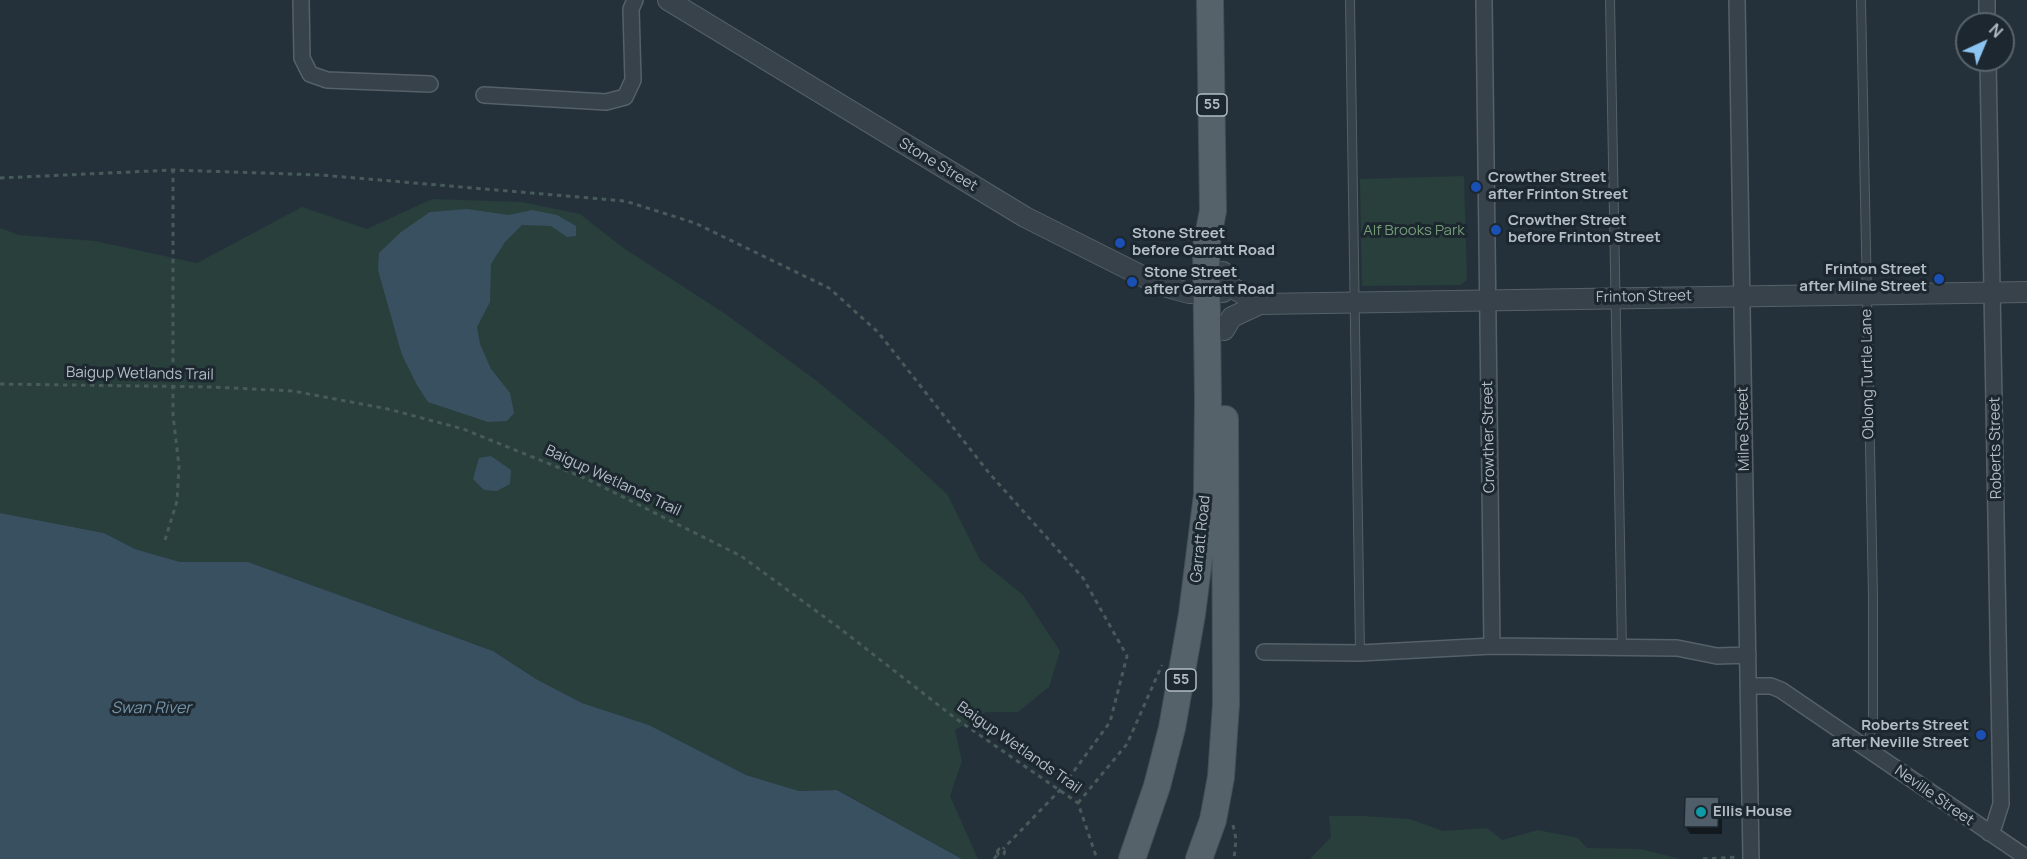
<!DOCTYPE html>
<style>
body{margin:0}
#map{position:relative;width:2027px;height:859px;overflow:hidden;background:#24313a;font-family:Manrope,sans-serif}
canvas{display:block}
.north{position:absolute;left:1955px;top:12px;width:60px;height:60px;box-sizing:border-box;background:#1d272f;border:2px solid #59636b;border-radius:50%;rotate:44deg;font-size:16px;font-weight:700;line-height:24px;text-align:center;color:#b3bdc6}
.north::after{content:'';display:block;margin:auto;width:21px;height:27px;background:#8cc4f1;clip-path:polygon(50% 0,100% 100%,50% 72%,0 100%)}
</style>
<div id="map">
<canvas width="2027" height="859"></canvas>
<div class="north">N</div>
</div>
<script>
const ctx = document.querySelector('canvas').getContext('2d');
ctx.lineJoin = 'round';
function paint(path, color) {
  ctx.fillStyle = color;
  ctx.fill(path, 'evenodd');
}
function strokePath(path, color, width, dash) {
  ctx.strokeStyle = color;
  ctx.lineWidth = width;
  ctx.lineCap = dash ? 'butt' : 'round';
  ctx.setLineDash(dash || []);
  ctx.stroke(path);
}
function label(font, color, halo, rows, align = 'center') {
  ctx.font = font + ' Manrope,sans-serif';
  ctx.lineWidth = 6;
  ctx.setLineDash([]);
  ctx.textBaseline = 'middle';
  ctx.strokeStyle = halo;
  ctx.fillStyle = color;
  for (const [text, x, y, turn = 0] of rows) {
    ctx.save();
    ctx.translate(x, y);
    ctx.rotate((+turn || 0) * Math.PI / 180);
    ctx.textAlign = isNaN(turn) ? turn : align;
    if (halo) ctx.strokeText(text, 0, 0);
    ctx.fillText(text, 0, 0);
    ctx.restore();
  }
}
const green = new Path2D(`
 M1464,176L1467,280L1461,285L1362,286L1360,179Z
 M432,199L522,202L580,214L622,247L724,313L817,381L888,440L947,494L980,560L1023,595L1060,651L1049,687L1018,712H986L955,730L962,761L950,796L978,859H962L838,790L799,791L746,775L649,725L582,703L536,679L493,651L248,562H180L135,549L104,533L0,513V228L19,235L95,241L197,263L302,207L367,229Z
 M1329,816H1363L1410,819L1443,831L1487,828L1502,840L1538,830L1578,838L1587,848L1641,849L1681,859H1310L1331,837Z`);
const water = new Path2D(`
 M467,209L509,215L532,210L557,215L576,226V236L567,237L551,226L522,225L505,242L491,264L490,302L477,327L480,344L491,369L510,393L514,413L507,421L488,422L428,402L417,385L402,355L378,270L379,253L401,232L430,212Z
 M491,456L511,470L510,484L497,491L484,490L473,479L479,458Z
 M0,513L104,533L135,549L180,562H248L493,651L536,679L582,703L649,725L746,775L799,791L837,790L962,859H0Z`);
const shadow = new Path2D(`
 M1718,799L1722,806V834H1690L1686,827Z`);
const building = new Path2D(`
 M1685,797H1719L1718,827H1684Z`);
const path = new Path2D(`
 M0,178L173,170L321,175L625,201L695,223L829,288L878,332L989,473L1083,578L1127,656L1110,722L1060,790L1003,849
 M0,384L212,387L293,391L388,409L463,429L587,479L741,556L838,627L955,718L1078,803L1097,859
 M165,540L177,501L179,466L173,415V170
 M1078,803L1127,744L1162,665
 M1233,825L1236,839L1234,859
 M997.5 852a3.5 3.5 0 1 1 7 0a3.5 3.5 0 1 1-7 0Z
 M994,859L998,854
 M1703,859L1737,857`);
const service = new Path2D(`
 M1350,0L1360,653
 M1610,0L1622,649
 M1861,0L1873,596V719L1869,739L1864,747`);
const minor = new Path2D(`
 M301,0L302,58L310,74L327,80L430,84
 M1737,0L1751,859
 M1987,0V24
 M1988,60L2001,804L1994,826L1989,833
 M484,95L606,102L625,97L633,80L631,9L635,0
 M1492,646L1677,648L1717,656L1748,655
 M1264,652L1360,653L1492,646L1484,0
 M1748,686H1771L1781,690L2027,858`);
const tertiary = new Path2D(`
 M668,0L1025,217L1160,285L1189,293L1223,292
 M1223,272L1231,287L1260,304
 M1224,330L1232,317L1260,304L2027,292`);
const primary = new Path2D(`
 M1132,859L1157,786L1172,728L1192,614L1207,495L1208,399L1206,246L1213,211L1210,0
 M1199,859L1213,820L1221,777L1226,704L1225,419`);
const markers = [
 [1476,187,6,"#1a4fb4"],
 [1496,230,6,"#1a4fb4"],
 [1120,243,6,"#1a4fb4"],
 [1939,279,6,"#1a4fb4"],
 [1132,282,6,"#1a4fb4"],
 [1981,735,6,"#1a4fb4"],
 [1701,812,6,"#0f9aa8"]
];
const shields = [
 [1212,105,30],
 [1181,680,30]
];
const shieldNames = [
 ["55",1212,105],
 ["55",1181,680]
];
const streetNames = [
 ["Stone Street",938,165,31],
 ["Frinton Street",1644,297,-1],
 ["Baigup Wetlands Trail",140,374,1],
 ["Oblong Turtle Lane",1868,374,-91],
 ["Milne Street",1744,429,-91],
 ["Crowther Street",1489,437,-91],
 ["Roberts Street",1996,448,-91],
 ["Baigup Wetlands Trail",613,481,25],
 ["Garratt Road",1201,539,-84],
 ["Baigup Wetlands Trail",1019,748,35],
 ["Neville Street",1934,796,35]
];
const poiNames = [
 ["Crowther Street",1488,178],
 ["after Frinton Street",1488,195],
 ["Crowther Street",1508,221],
 ["before Frinton Street",1508,238],
 ["Stone Street",1132,234],
 ["before Garratt Road",1132,251],
 ["Frinton Street",1927,270,"right"],
 ["after Milne Street",1927,287,"right"],
 ["Stone Street",1144,273],
 ["after Garratt Road",1144,290],
 ["Roberts Street",1969,726,"right"],
 ["after Neville Street",1969,743,"right"],
 ["Ellis House",1713,812]
];
const parkNames = [
 ["Alf Brooks Park",1414,231]
];
const waterNames = [
 ["Swan River",151,709]
];
paint(green, '#293f3c');
paint(water, '#395060');
paint(shadow, '#0007');
paint(building, '#4f5e68');
strokePath(building, '#1f2931', 1.5);
strokePath(service, '#566068', 10);
strokePath(minor, '#566068', 18);
strokePath(tertiary, '#566068', 22);
strokePath(primary, '#444e56', 28);
strokePath(path, '#485b5a', 3, [4.5, 4.5]);
strokePath(service, '#37424a', 8);
strokePath(minor, '#37424a', 15);
strokePath(tertiary, '#37424a', 20);
strokePath(primary, '#56626a', 26);
for (const [x, y, r, color] of markers) {
  const dot = new Path2D();
  dot.arc(x, y, r, 0, 2 * Math.PI);
  ctx.fillStyle = color;
  ctx.fill(dot);
  strokePath(dot, '#1d272f', 2);
}
for (const [x, y, w] of shields) {
  const box = new Path2D();
  box.roundRect(x - w / 2, y - 11, w, 22, 4.5);
  ctx.fillStyle = '#1d272f';
  ctx.fill(box);
  strokePath(box, '#b3bdc6', 1.5);
}
label('bold 14px', '#b3bdc6', null, shieldNames);
label('15px', '#b3bdc6', '#1d272f', streetNames);
label('bold 15px', '#b3bdc6', '#1d272f', poiNames, 'left');
label('15px', '#729b75', '#1d272f', parkNames);
label('italic 16px', '#7594a8', '#1d272f', waterNames);
</script>
